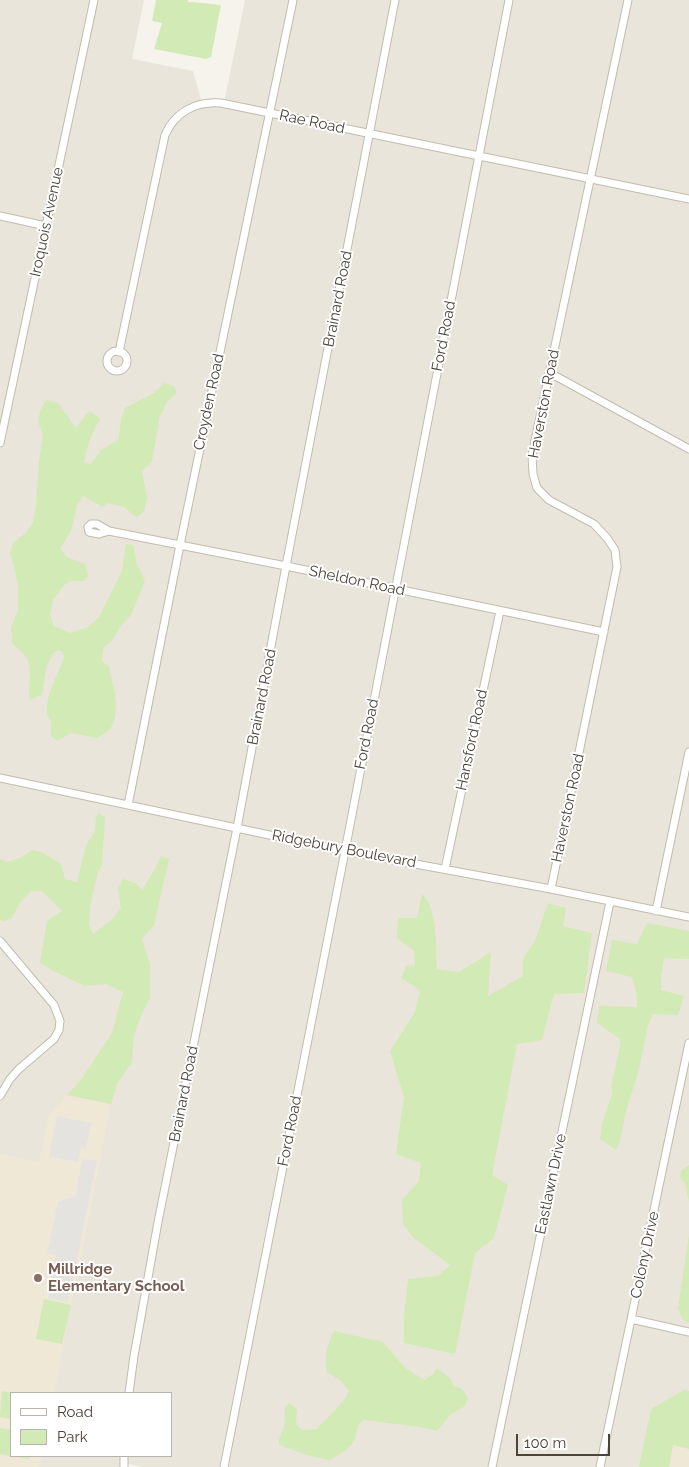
<!DOCTYPE html>
<style>
body{margin:0}
#map{position:relative;width:689px;height:1467px;overflow:hidden;background:#f6f3ec;font-family:Raleway,sans-serif}
canvas{display:block}
.legend{position:absolute;left:10px;top:1392px;width:162px;height:65px;box-sizing:border-box;background:#fff;border:1px solid #b7b4b0;margin:0;padding:6px 9px;list-style:none;font-size:15px;color:#4b4439}
.legend li{display:flex;align-items:center;gap:10px;height:25px}
.legend b{width:25px;border:1px solid #b7b4b0}
.scale{position:absolute;left:516px;top:1434px;width:94px;height:22px;box-sizing:border-box;border:2px solid #4b4439;border-top:0;padding-left:6px;font-size:15px;line-height:18px;white-space:nowrap;color:#4b4439;-webkit-text-stroke:4px #fff;paint-order:stroke}
</style>
<div id="map">
<canvas width="689" height="1467"></canvas>
<ul class="legend">
<li><b style="height:6px;background:#fff"></b>Road</li>
<li><b style="height:14px;background:#d2eab5"></b>Park</li>
</ul>
<div class="scale">100 m</div>
</div>
<script>
const ctx = document.querySelector('canvas').getContext('2d');
ctx.lineJoin = 'round';
function paint(path, color) {
  ctx.fillStyle = color;
  ctx.fill(path, 'evenodd');
}
function strokePath(path, color, width, dash) {
  ctx.strokeStyle = color;
  ctx.lineWidth = width;
  ctx.lineCap = dash ? 'butt' : 'round';
  ctx.setLineDash(dash || []);
  ctx.stroke(path);
}
function label(font, color, halo, rows, align = 'center') {
  ctx.font = font + ' Raleway,sans-serif';
  ctx.lineWidth = 4;
  ctx.setLineDash([]);
  ctx.textBaseline = 'middle';
  ctx.strokeStyle = halo;
  ctx.fillStyle = color;
  for (const [text, x, y, turn = 0] of rows) {
    ctx.save();
    ctx.translate(x, y);
    ctx.rotate((+turn || 0) * Math.PI / 180);
    ctx.textAlign = isNaN(turn) ? turn : align;
    if (halo) ctx.strokeText(text, 0, 0);
    ctx.fillText(text, 0, 0);
    ctx.restore();
  }
}
const residential = new Path2D(`
 M0,0H144L132,59L193,71L202,103H224L245,0H689V1467H142L125,1463L124,1467H0ZM11,1393H171V1456H11Z`);
const education = new Path2D(`
 M67,1095L111,1104L54,1393H11V1456H42L39,1467H0V1154L39,1162L49,1116Z
 M673,1445L689,1449V1467H669Z`);
const green = new Path2D(`
 M156,0H188V2H193L221,5L211,57L206,59L154,49L162,23L152,21Z
 M164,383L174,386L177,392L167,402L160,416L152,461L142,471L147,498L144,512L136,517L124,507L108,503L102,507L83,496L77,505L71,531L60,549L67,557L85,564L88,576L84,581H72L64,585L53,600L50,615L54,626L70,633L88,627L99,617L122,571L126,544L133,545L137,564L145,581L131,615L121,625L114,638L103,649L102,661L109,667C113,685 122,712 110,729C106,733 101,735 97,738L71,733L57,741L51,736V722L47,714V704L50,691L64,658L63,652L59,650L53,653L46,668L42,695L30,700C28,688 33,666 26,657C23,652 16,647 12,643L11,628L18,610V584L10,552L14,542L26,533L33,522L36,506L39,463L43,435L38,422L40,411L46,400L58,403L76,428L88,412L93,413L100,419C92,433 86,447 84,463L91,464L101,450L118,440L122,416L125,408L154,393Z
 M99,813L105,818L102,865L98,872L90,907L89,925L93,934L111,920L121,909L118,889L123,879L136,883L142,890L155,869L161,856L169,859L154,925L142,939L150,964V998L141,1016L134,1035L132,1062L117,1084L111,1104L67,1095L81,1080L112,1033L123,992L106,984L85,986L51,970L40,962L47,921L62,911L42,891H31L20,903L11,919L4,921L0,920V859L7,862L22,857L32,850L43,853L61,864L65,879L77,882L86,845L95,831L96,817Z
 M422,894C438,909 436,947 437,969L459,972L491,952L488,996L523,976V958L535,941L548,903L566,908L563,926L592,933L584,993L554,994L542,1040L517,1044L492,1175L508,1185L494,1238L475,1253L455,1354L404,1343V1317L408,1279L438,1276L450,1265L413,1237L403,1224L402,1200L419,1181L421,1163L396,1154L404,1097L390,1051L415,1012L420,990L401,978L407,965L415,966L414,951L397,938L398,918H417Z
 M647,923L689,931V959L664,958L661,976V990L684,996L678,1015L653,1014L648,1025L639,1069L627,1108L619,1144L616,1150L600,1139L602,1124L612,1094L611,1086L619,1052L620,1039L597,1023L599,1006L637,1007L636,991L632,977L606,971L612,940L637,944Z
 M689,1165V1202L685,1183L680,1178L681,1171Z
 M689,1234V1323L683,1320L678,1309Z
 M44,1299L71,1305L62,1344L36,1339Z
 M334,1331L383,1342L405,1368L425,1380L434,1373L437,1368L451,1379L454,1386L462,1389L468,1398L465,1406L451,1414L437,1431L421,1427L363,1420L358,1425C355,1447 348,1449 330,1460L307,1455L279,1445V1439L284,1427L285,1407L290,1403L297,1410L296,1424L302,1430L317,1429C326,1419 345,1402 349,1391L340,1380L327,1372C324,1358 327,1344 334,1331Z
 M684,1390L689,1391V1449L673,1445L669,1467H639L651,1409Z
 M2,1391L12,1393L11,1419L0,1417Z
 M0,1428L11,1430V1456H30L29,1459L0,1454Z`);
const parking = new Path2D(`
 M57,1116L91,1123L86,1148L81,1147L78,1162L49,1157Z
 M85,1159L97,1161L68,1302L48,1298L56,1255L47,1253L58,1202L76,1195L82,1161Z`);
const minor = new Path2D(`
 M0,216L46,226
 M107 361a10 10 0 1 1 20 0a10 10 0 1 1-20 0Z
 M119,352L165,135C175,112 196,101 221,103L689,199
 M550,373L689,449
 M0,443L94,0
 M109,531L99,534L89,532L88,527L91,524H97L109,531L286,566L604,632
 M0,778L345,851L551,889L689,917
 M128,805L180,545L293,0
 M445,869L500,611
 M551,889L617,567L615,550L607,538L594,524L549,500L537,488L533,474L532,455L628,0
 M656,911L689,752
 M0,941L54,1005L60,1021L59,1030L54,1039L19,1069L10,1079L0,1096
 M631,1319L689,1332
 M129,1393L134,1356L158,1222L237,828L286,566L395,0
 M124,1467V1456
 M224,1467L345,851L509,0
 M492,1467L610,902
 M600,1467L689,1043`);
const markers = [
 [38,1278,5,"#8d6e63"]
];
const streetNames = [
 ["Rae Road",312,122,12],
 ["Iroquois Avenue",47,222,-78],
 ["Brainard Road",338,299,-79],
 ["Ford Road",444,336,-79],
 ["Croyden Road",209,402,-78],
 ["Haverston Road",544,404,-79],
 ["Sheldon Road",357,581,12],
 ["Brainard Road",262,697,-79],
 ["Ford Road",367,734,-79],
 ["Hansford Road",472,740,-78],
 ["Haverston Road",568,808,-78],
 ["Ridgebury Boulevard",344,849,11],
 ["Brainard Road",184,1094,-79],
 ["Ford Road",290,1131,-79],
 ["Eastlawn Drive",551,1184,-78],
 ["Colony Drive",645,1255,-78]
];
const educationNames = [
 ["Millridge",48,1269],
 ["Elementary School",48,1286]
];
paint(residential, '#eae5da');
paint(education, '#efe8d6');
paint(green, '#d2eab5');
paint(parking, '#e5e3e0');
strokePath(minor, '#c2bbae', 9);
strokePath(minor, '#fff', 7);
for (const [x, y, r, color] of markers) {
  const dot = new Path2D();
  dot.arc(x, y, r, 0, 2 * Math.PI);
  ctx.fillStyle = color;
  ctx.fill(dot);
  strokePath(dot, '#fff', 2);
}
label('15px', '#4b4439', '#fff', streetNames);
label('bold 15px', '#785e54', '#fff', educationNames, 'left');
</script>
